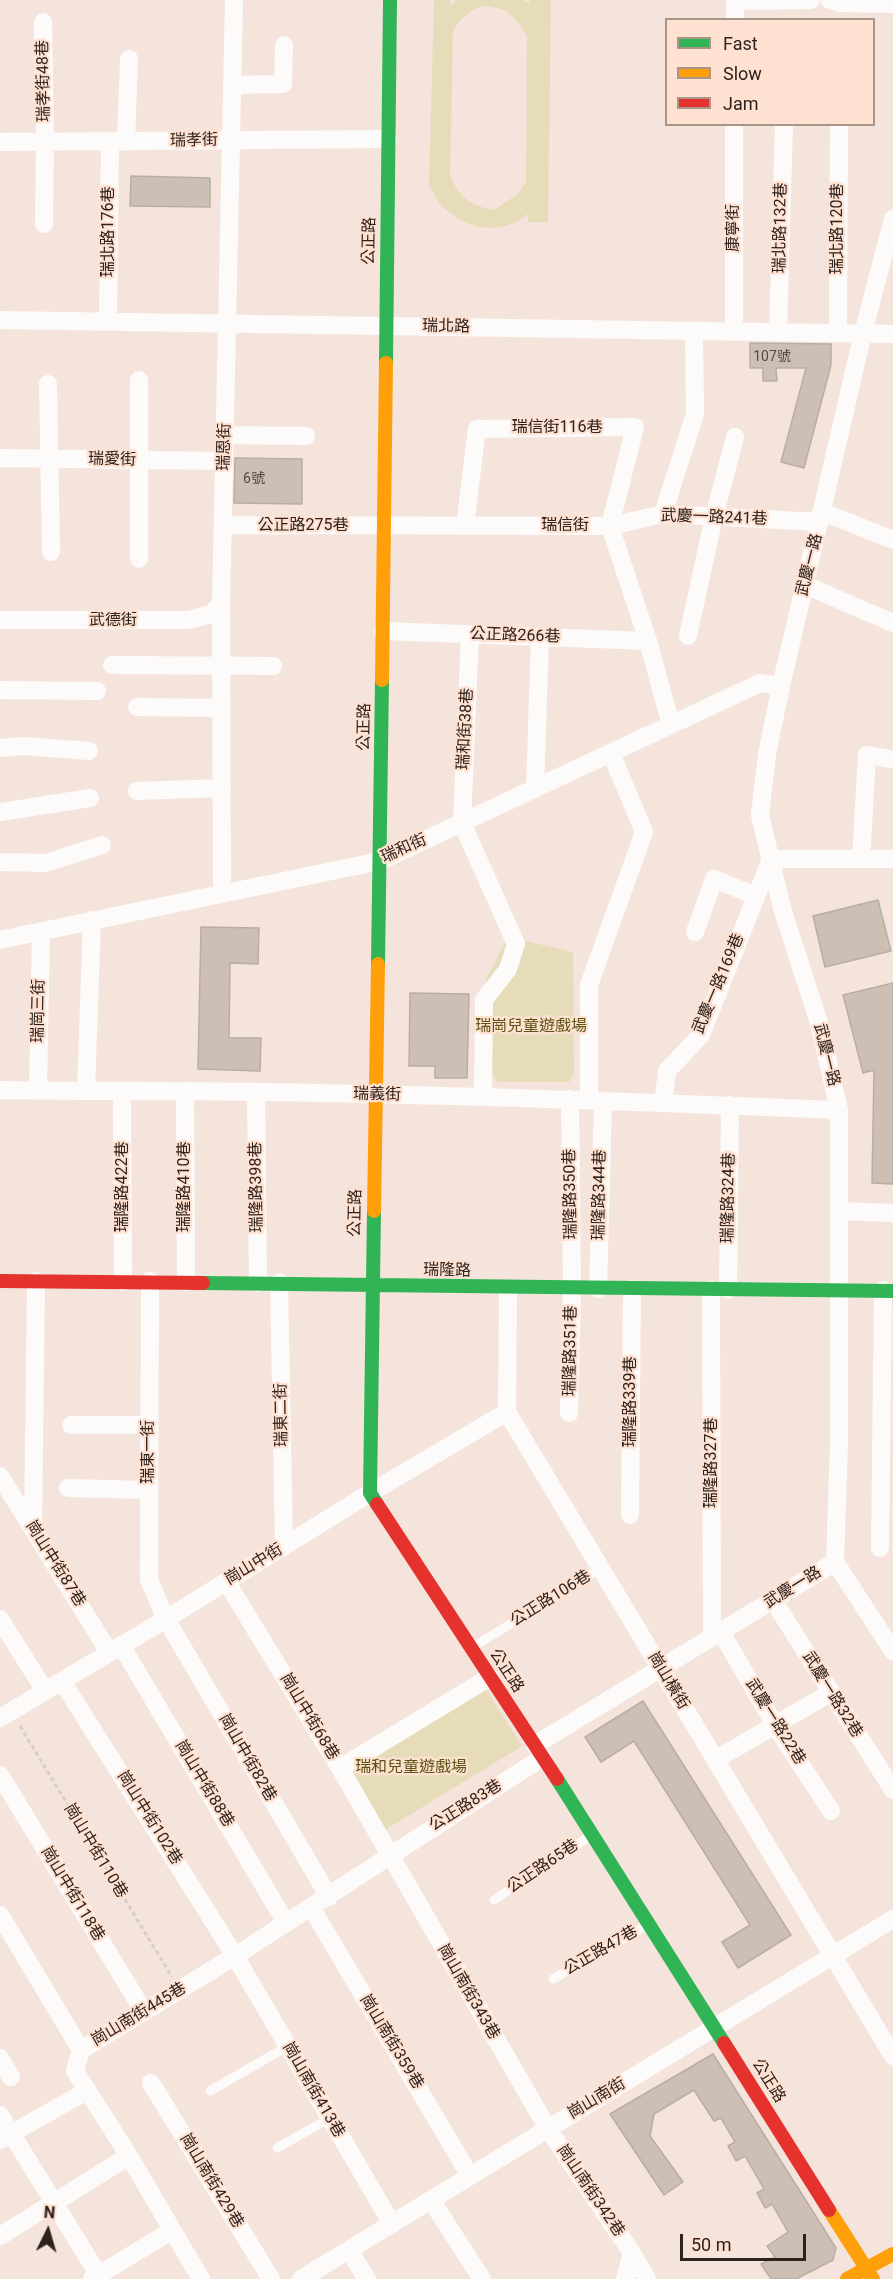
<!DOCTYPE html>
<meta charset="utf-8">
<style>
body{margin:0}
#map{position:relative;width:893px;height:2279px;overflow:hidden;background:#f4e4dc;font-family:Roboto,sans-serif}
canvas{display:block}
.legend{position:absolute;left:665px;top:18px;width:210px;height:108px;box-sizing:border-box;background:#fee1d1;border:2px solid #aa9589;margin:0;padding:8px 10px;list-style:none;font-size:18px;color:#2d221d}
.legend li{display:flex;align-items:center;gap:12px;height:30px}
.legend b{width:30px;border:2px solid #aa9589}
.north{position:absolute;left:18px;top:2201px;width:60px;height:60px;-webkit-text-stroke:4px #fee1d1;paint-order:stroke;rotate:5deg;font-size:16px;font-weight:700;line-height:24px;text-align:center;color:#2d221d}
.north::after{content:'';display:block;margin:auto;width:21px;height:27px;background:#2d221d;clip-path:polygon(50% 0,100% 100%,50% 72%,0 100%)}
.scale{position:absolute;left:680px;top:2234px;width:126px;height:27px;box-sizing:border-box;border:3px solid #2d221d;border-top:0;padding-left:8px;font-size:18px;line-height:21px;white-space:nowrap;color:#2d221d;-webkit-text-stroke:4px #fee1d1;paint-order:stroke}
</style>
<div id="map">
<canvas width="893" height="2279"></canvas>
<ul class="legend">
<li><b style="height:8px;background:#30b455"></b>Fast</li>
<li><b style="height:8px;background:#ff9f0a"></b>Slow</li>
<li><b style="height:8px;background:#e5322d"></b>Jam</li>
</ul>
<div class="north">N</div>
<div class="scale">50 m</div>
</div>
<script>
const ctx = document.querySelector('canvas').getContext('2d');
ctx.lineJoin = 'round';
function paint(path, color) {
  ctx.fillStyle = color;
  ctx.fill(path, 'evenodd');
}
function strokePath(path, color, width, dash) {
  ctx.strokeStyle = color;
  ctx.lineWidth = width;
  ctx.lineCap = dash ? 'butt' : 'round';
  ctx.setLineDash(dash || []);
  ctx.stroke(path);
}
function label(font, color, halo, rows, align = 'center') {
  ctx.font = font + ' Roboto,"Noto Sans TC",sans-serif';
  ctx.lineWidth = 4.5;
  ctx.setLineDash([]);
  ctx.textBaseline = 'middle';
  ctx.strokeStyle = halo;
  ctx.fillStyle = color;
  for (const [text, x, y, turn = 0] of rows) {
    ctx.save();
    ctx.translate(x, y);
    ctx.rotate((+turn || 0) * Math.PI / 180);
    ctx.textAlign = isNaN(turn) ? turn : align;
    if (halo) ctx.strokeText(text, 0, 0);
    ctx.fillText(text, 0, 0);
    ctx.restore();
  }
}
const green = new Path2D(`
 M434,0H450L451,6L456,0H523L529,4V0H551L548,222H528V214C501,237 465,230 441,205C436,199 433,191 429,185ZM486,6C508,8 517,18 527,37L526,182L517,195L493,210C471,206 458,196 450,175L453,31C462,17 469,9 486,6Z
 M508,937L573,952L574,1073L569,1082H498L491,1073L486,980Z
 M480,1680L522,1746L385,1830L344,1764Z`);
const building = new Path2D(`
 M131,176L210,178V207L130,206Z
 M750,343L831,344V365L804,468L781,462L806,368H776L777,381H763V368H750Z
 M235,458L302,459V504L234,503Z
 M878,900L891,951L825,967L813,916Z
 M201,927L259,928L258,964L230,963L229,1038H261L260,1071L198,1069Z
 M893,983V1184L872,1183L874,1070L863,1073L843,995Z
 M410,993L469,994L467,1078H435V1066H409Z
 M643,1701L791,1935L738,1968L722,1942L750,1925L634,1741L601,1762L585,1737Z
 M713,2054L836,2248L833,2260L796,2279H771L761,2264L775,2257L767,2246L788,2232L772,2204L765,2208L757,2193L764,2189L745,2156L736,2161L728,2146L735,2142L721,2118L714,2121L694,2090L654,2114L650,2136L683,2182L664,2195L610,2114Z`);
const path = new Path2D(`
 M20,1726L172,1977`);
const lane = new Path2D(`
 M473,1647L601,1568
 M494,1900L590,1836
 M553,1979L647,1925
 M210,2091L288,2046
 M277,2148L330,2118`);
const street = new Path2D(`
 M830,0L840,3L893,4
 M735,1L811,0
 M735,20V0
 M43,22L45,140L44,224
 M232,85L283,84L284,45
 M0,142L388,139
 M126,142L129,59
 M0,320L893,334
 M108,321L110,142
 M734,332V124
 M778,332L784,124
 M838,333L839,124
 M48,384L51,552
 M225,435L306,436
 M0,458L224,461
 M823,512L893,540
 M663,514L695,414L694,331
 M223,525L610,526L663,514L820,522
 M465,526L477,429L635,427L610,526
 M610,526L648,641L671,725
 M139,559V380
 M805,585L893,623
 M0,620H189L211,614L221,604
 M383,631L648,641
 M470,634L462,823L516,944L508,969L484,1000L483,1096
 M688,636L714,517L735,437
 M112,665L273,666
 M0,690L97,691
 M137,707L222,708
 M0,748L24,746L89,751
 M535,789L540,637
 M137,791L222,788
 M0,812L90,798
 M861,859L867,755L890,759
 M0,862L46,863L102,845
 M222,894L221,604L234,0
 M92,920L86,1091C337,1090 588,1100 839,1110
 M695,932L714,879L756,896
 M0,940L380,861L760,683L781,686
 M0,1090L86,1091
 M38,1091L41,931
 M122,1091L123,1282
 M185,1091L186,1282
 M256,1092L258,1283
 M589,1100V985L644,832L611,753
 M663,1103L667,1071L701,1035L771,859H893
 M840,1211L893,1213
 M150,1281L149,1580L166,1619L329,1897
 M279,1282L284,1547
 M508,1289L507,1412L893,2056
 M598,1289L603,1101
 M711,1290L712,1637
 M728,1290L730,1105
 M569,1413L572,1289L570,1099
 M71,1425H149
 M0,1476L109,1652
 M68,1488L149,1490
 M630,1515L632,1289
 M33,1529L36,1281
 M880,1548L883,1290
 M835,1562L893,1651
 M226,1581L340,1768L548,2129L632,2253L647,2279
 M773,1600L893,1790
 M0,1619L45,1691
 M721,1632L775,1725L831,1811
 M121,1645L286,1923
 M62,1681L235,1956L392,2224
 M0,1718L166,1619L370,1493L507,1412
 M535,1745L835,1562L839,1444V1110L819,1023L782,908L760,815L767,754L781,686L863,333L893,219
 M715,1760L830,1693
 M340,1768L490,1677
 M0,1775L144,2012
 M311,1907L470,2176
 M0,1915L81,2050
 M0,2058L11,2077
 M151,2083L271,2279
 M0,2115L101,2279
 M0,2140L87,2091
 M431,2200L482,2279
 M0,2236L129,2156
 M349,2250L367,2279
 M92,2279L171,2231
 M201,2279L129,2156L75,2071L81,2050L235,1956L543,1757
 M301,2279L893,1919
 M625,2279L632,2253`);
const fast = new Path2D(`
 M386,363L390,0
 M378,964L382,680
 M374,1211L370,1493L377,1504
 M203,1283L893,1291
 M557,1779L724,2043`);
const slow = new Path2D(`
 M382,680L386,363
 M374,1211L378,964
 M829,2210L873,2279
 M847,2279L893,2254`);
const jam = new Path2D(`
 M0,1281L203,1283
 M377,1504L557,1779
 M724,2043L829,2210`);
const numberNames = [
 ["107號",772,357],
 ["6號",254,479]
];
const streetNames = [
 ["瑞孝街48巷",44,81,-91],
 ["瑞孝街",194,141,-1],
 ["康寧街",734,228,-90],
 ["瑞北路132巷",781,228,-89],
 ["瑞北路120巷",838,229,-90],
 ["瑞北路176巷",109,232,-90],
 ["公正路",370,241,-89],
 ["瑞北路",446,327,1],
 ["瑞信街116巷",557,428],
 ["瑞恩街",225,447,-89],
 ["瑞愛街",112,460,1],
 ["武慶一路241巷",714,518,2],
 ["公正路275巷",303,526],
 ["瑞信街",565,526],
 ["武慶一路",810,565,-76],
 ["武德街",113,621],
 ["公正路266巷",515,636,2],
 ["公正路",365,727,-89],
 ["瑞和街38巷",466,729,-87],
 ["瑞和街",404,849,-24],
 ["武慶一路169巷",719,984,-67],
 ["瑞崗三街",39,1011,-89],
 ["武慶一路",826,1055,76],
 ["瑞義街",377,1095,1],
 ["瑞隆路422巷",123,1187,-90],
 ["瑞隆路410巷",185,1187,-90],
 ["瑞隆路398巷",257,1187,-91],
 ["瑞隆路350巷",571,1194,-91],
 ["瑞隆路344巷",600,1195,-89],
 ["瑞隆路324巷",729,1198,-89],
 ["公正路",356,1213,-89],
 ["瑞隆路",447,1271,1],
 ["瑞隆路351巷",571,1351,-89],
 ["瑞隆路339巷",631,1402,-90],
 ["瑞東二街",282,1415,-91],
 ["瑞東一街",149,1452,-90],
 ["瑞隆路327巷",712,1463,-90],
 ["崗山中街87巷",55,1564,58],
 ["崗山中街",254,1565,-31],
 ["武慶一路",793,1588,-32],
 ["公正路106巷",551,1599,-32],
 ["公正路",506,1671,57],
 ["崗山橫街",668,1681,59],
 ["武慶一路32巷",832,1695,58],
 ["崗山中街68巷",309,1717,59],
 ["武慶一路22巷",775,1722,58],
 ["崗山中街82巷",247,1758,60],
 ["崗山中街88巷",204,1784,59],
 ["公正路83巷",466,1806,-32],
 ["崗山中街102巷",149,1818,58],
 ["崗山中街110巷",95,1851,59],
 ["公正路65巷",543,1867,-34],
 ["崗山中街118巷",72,1894,59],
 ["公正路47巷",601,1951,-30],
 ["崗山南街343巷",468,1992,60],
 ["崗山南街445巷",139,2015,-31],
 ["崗山南街359巷",391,2042,59],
 ["公正路",768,2081,58],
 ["崗山南街413巷",313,2090,60],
 ["崗山南街",597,2099,-31],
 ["崗山南街429巷",211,2181,59],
 ["崗山南街342巷",590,2191,56]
];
const parkNames = [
 ["瑞崗兒童遊戲場",531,1027],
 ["瑞和兒童遊戲場",411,1768]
];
paint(green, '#e6dcba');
paint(building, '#cdbfb3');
strokePath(building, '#b8aea6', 1.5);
strokePath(path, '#d5d0ce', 3, [4.5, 3]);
strokePath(lane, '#fdfbfa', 9);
strokePath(street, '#fdfbfa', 18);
strokePath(fast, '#30b455', 14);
strokePath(slow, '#ff9f0a', 14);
strokePath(jam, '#e5322d', 14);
label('14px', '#554942', null, numberNames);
label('16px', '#2d221d', '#fee1d1', streetNames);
label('16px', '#5b5414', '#fee1d1', parkNames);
</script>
